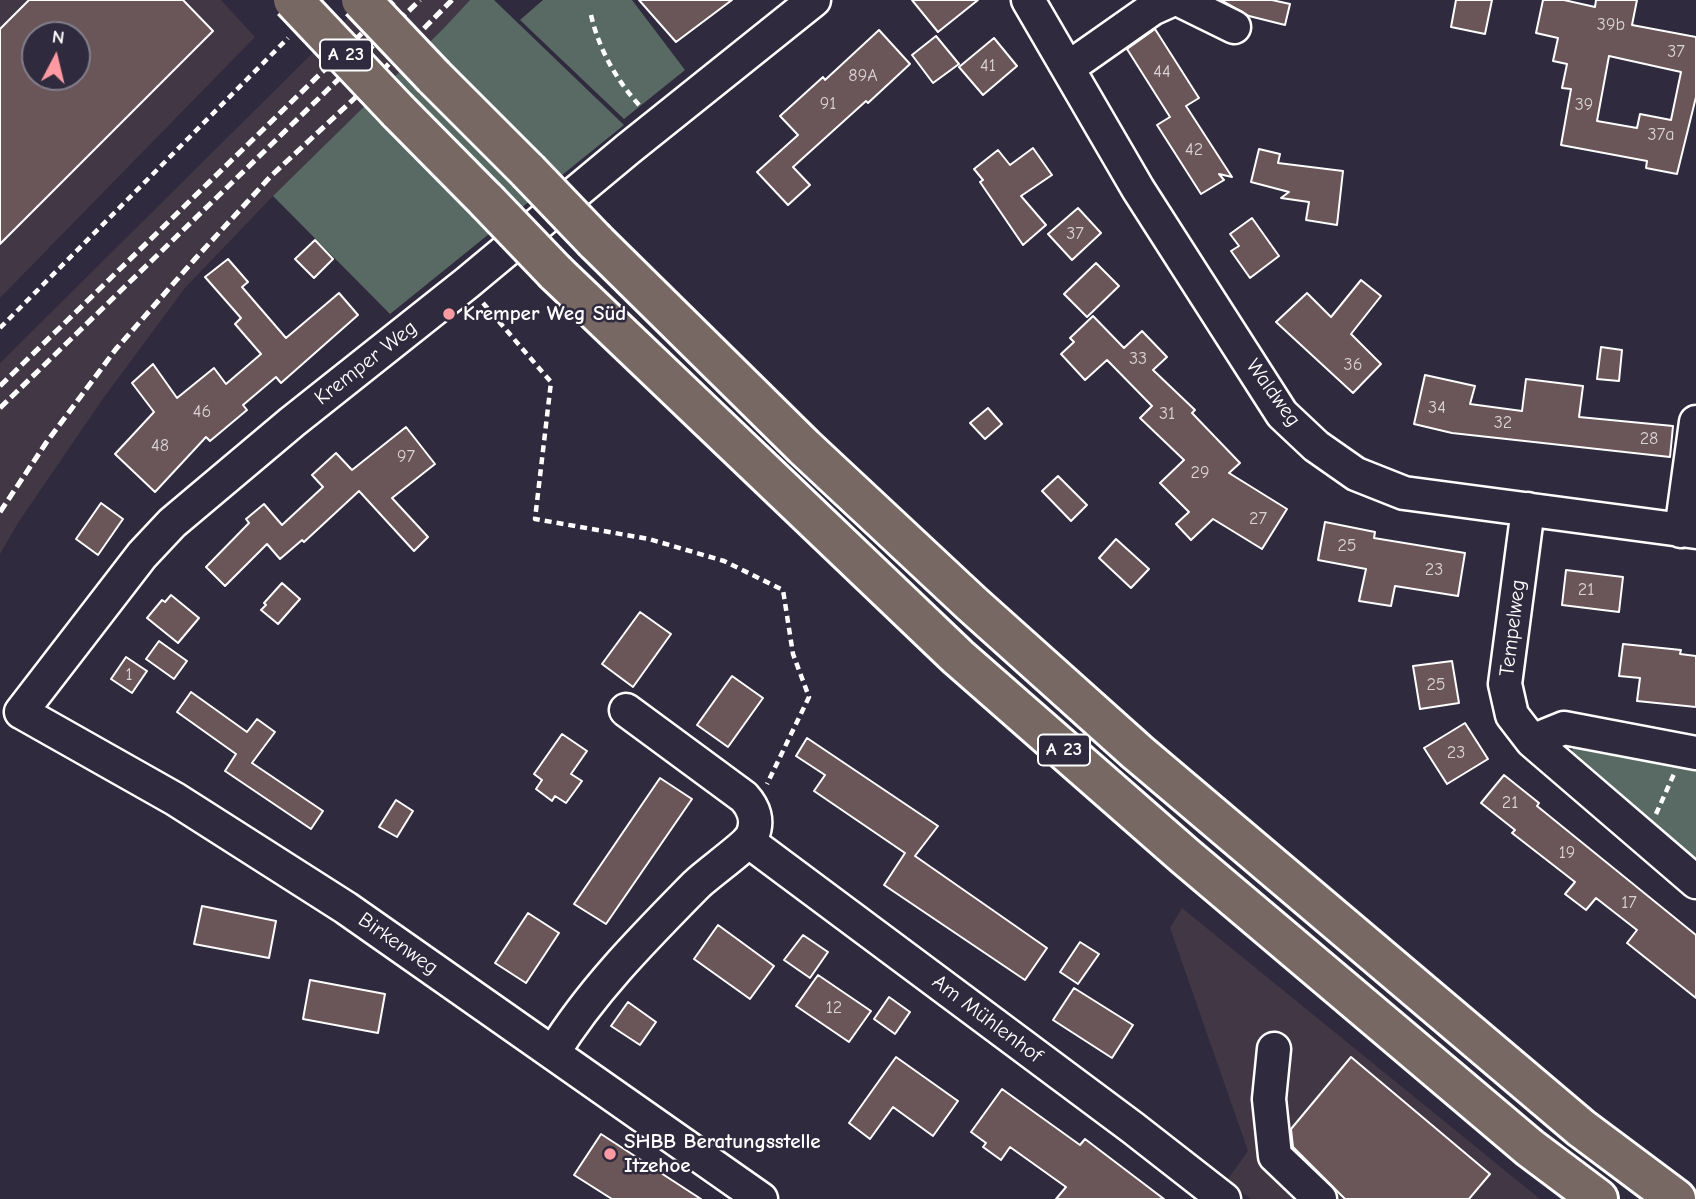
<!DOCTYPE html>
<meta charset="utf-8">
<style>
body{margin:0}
#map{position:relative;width:1696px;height:1199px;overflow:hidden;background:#2f2a3d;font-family:"Comic Neue",sans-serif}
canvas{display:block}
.north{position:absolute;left:21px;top:21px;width:70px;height:70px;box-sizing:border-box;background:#2f2a3d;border:2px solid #827f8b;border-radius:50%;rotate:7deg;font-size:19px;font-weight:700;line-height:28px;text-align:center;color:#fff}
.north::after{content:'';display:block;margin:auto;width:24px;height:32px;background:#ff9aa2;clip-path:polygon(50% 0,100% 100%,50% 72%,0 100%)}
</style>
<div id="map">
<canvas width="1696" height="1199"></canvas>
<div class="north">N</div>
</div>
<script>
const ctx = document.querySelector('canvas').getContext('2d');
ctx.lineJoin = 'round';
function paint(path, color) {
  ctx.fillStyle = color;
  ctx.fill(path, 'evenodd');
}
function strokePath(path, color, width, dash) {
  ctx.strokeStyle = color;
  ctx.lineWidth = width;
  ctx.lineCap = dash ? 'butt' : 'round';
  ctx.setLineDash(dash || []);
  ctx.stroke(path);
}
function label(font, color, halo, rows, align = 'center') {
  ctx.font = font + ' "Comic Neue",sans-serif';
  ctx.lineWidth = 5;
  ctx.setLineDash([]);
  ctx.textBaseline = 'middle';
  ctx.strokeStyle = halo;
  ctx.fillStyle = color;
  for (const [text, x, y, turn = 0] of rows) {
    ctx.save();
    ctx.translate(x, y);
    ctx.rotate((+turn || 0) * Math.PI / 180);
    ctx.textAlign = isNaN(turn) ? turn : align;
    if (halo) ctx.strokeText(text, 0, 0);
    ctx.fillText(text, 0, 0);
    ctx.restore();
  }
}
const built = new Path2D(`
 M0,0H221L255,37L0,298ZM35,35H77V77H35Z
 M366,0H470L443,29L273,196L185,288L102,400L18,523L0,554V363Z
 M1182,908L1540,1199H1251L1227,1180L1248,1151L1170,928Z`);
const green = new Path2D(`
 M470,0H494L624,125L390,314L273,196L443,29Z
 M543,0H632L685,70L624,119L520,20Z
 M1575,744L1696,761V863L1574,761L1572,751Z`);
const building = new Path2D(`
 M29,0H183L213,31L0,244V29ZM35,35H77V77H35Z
 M639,0H732L676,42Z
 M912,0H978L938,32Z
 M1221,0H1272L1290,4L1285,25L1249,16Z
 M1456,0H1492L1485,34L1451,27Z
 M1543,0H1564L1595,7L1596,0H1637L1632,25L1696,37V97L1677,174L1646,168L1647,161L1561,145L1571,89L1562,88L1567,64L1553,61L1558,38L1536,33ZM1609,56L1681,72L1671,120L1640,114L1637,128L1597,121Z
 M1155,29L1199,98L1186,106L1232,177L1219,174L1224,180L1201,194L1157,125L1170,117L1127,49Z
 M879,30L910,64L868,103L866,101L793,167L810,185L788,205L757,172L798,135L780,116L823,77L825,80Z
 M936,36L959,64L933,83L912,55Z
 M994,38L1017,66L983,95L959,67Z
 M1033,148L1052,175L1021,196L1046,225L1023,245L980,182L983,180L974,169L998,150L1010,165Z
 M1259,149L1280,154L1278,163L1343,171L1337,225L1306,220L1309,202L1281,198L1289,192L1251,182Z
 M1078,208L1101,233L1072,260L1048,234Z
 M1252,218L1279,256L1250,278L1231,251L1239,246L1230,234Z
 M315,240L333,259L314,278L295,259Z
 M228,259L248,282L242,287L286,338L339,293L358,315L281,383L276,377L243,405L247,410L210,441L206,437L155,492L115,454L154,412L132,383L153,364L177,398L214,368L226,384L261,354L235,324L241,318L205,277Z
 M1096,263L1119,286L1087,317L1064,294Z
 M1361,280L1381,296L1351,334L1381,364L1353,393L1276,322L1307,293L1331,317Z
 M1093,316L1124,348L1142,331L1167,357L1153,370L1195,410L1192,413L1240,463L1229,473L1287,509L1262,549L1213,519L1191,540L1176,524L1189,512L1160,483L1184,460L1140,418L1152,406L1107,360L1085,380L1061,354L1074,342L1070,338Z
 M1601,347L1622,350L1619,381L1597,379Z
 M1425,375L1475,386L1470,404L1522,411L1526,379L1583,386L1579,417L1673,426L1670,457L1452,433L1414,424Z
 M988,408L1002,424L985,439L970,423Z
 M406,427L435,464L392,498L428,537L414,551L359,491L304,542L302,540L280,559L267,544L225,586L206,567L249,523L246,519L264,504L282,525L323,487L312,475L336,453L352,470Z
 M1058,476L1087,505L1071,521L1042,491Z
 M101,503L123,519L98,555L76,539Z
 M1325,522L1375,532L1374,538L1465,553L1458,596L1395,586L1391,606L1359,601L1366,569L1318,560Z
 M1116,539L1149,569L1131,588L1099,558Z
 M1566,570L1623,577L1619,612L1562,605Z
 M282,583L300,599L278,624L261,610L266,605L264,603Z
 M171,595L199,618L178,643L147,618L162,600L165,602Z
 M640,612L671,634L633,687L602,664Z
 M159,641L187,661L174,679L146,659Z
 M1623,644L1681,650L1680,654L1696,656V707L1637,701L1640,678L1619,676Z
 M126,657L147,671L132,693L111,679Z
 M1452,661L1459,703L1420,709L1413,666Z
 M732,676L763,698L728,747L697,725Z
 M191,692L247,732L257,719L275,732L252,763L323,811L311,829L225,771L236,754L177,712Z
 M1465,723L1488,759L1447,784L1424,748Z
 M562,734L587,751L571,774L582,781L566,803L555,796L552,801L536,789L542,780L534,774Z
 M807,738L938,826L915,856L1047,948L1025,980L884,885L905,853L814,791L825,775L796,756Z
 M1504,775L1539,803L1537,806L1696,935V998L1627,943L1637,930L1596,898L1586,910L1565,894L1575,882L1512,833L1515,830L1481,803Z
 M660,778L692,799L606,924L574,904Z
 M396,800L413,811L397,837L379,827Z
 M202,906L276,921L269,958L194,944Z
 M528,913L559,933L526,983L495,963Z
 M718,925L774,966L750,999L694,959Z
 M803,935L828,952L810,978L784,960Z
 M1080,942L1099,954L1078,984L1060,972Z
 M818,975L871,1011L849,1042L796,1006Z
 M310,980L385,994L378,1033L303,1019Z
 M1074,988L1133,1025L1112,1058L1053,1020Z
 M889,997L910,1012L895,1034L874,1019Z
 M628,1002L656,1022L640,1045L611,1026Z
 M896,1057L958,1101L933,1136L893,1107L870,1139L849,1123Z
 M1351,1057L1490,1174L1469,1199H1345L1293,1147L1291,1129Z
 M1002,1089L1080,1145L1085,1139L1164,1199H1056L1066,1187L1010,1147L1001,1160L983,1147L986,1143L971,1132Z
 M601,1134L701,1199H612L574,1175Z`);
const path = new Path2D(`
 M591,15C599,49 616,80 640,106
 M483,303L551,382L535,519L649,539L724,561L783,590L793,654L809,697L767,784
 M0,328L288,38
 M1656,814L1674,774`);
const minor = new Path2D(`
 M1028,0L1138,189L1282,414L1316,446L1356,474L1404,493L1696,532
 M1179,0L1234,27
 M1068,68L1152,9L1172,0
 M1528,509L1505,684L1512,715L1532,741L1696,882
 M1681,531L1696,422
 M21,712L142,555L172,523L292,422L467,283L628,149L814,0
 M21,712L175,799L346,908L761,1199
 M1532,741L1564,728L1696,753
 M748,841L1133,1128L1224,1199
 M1274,1049L1269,1099L1275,1156L1320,1199
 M553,1053C592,990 644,938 696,885C707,874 747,846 752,836C759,821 754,808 744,797L626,710`);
const highway = new Path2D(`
 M434,77L528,171
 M398,111L487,201
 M595,241L804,447L972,604L1137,752L1581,1128L1676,1199
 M556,273L958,657L1185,856L1530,1148L1598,1199`);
const rail = new Path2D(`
 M0,386L396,0
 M0,408L420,0
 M0,512L46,443L116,349L195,259L271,176L357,96L452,0`);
const highwayBridge = new Path2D(`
 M293,0L398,111
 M361,0L434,77
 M528,171L595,241
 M487,201L556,273`);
const markers = [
 [449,314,7,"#ff9aa2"],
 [610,1154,7,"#ff9aa2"]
];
const numberNames = [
 ["39b",1611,25],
 ["37",1676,52],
 ["41",988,66],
 ["44",1162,72],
 ["89A",863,76],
 ["91",828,104],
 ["39",1584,105],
 ["37a",1661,135],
 ["42",1194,150],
 ["37",1075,234],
 ["33",1138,359],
 ["36",1353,365],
 ["34",1437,408],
 ["46",202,412],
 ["31",1167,414],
 ["32",1503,423],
 ["28",1649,439],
 ["48",160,446],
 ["97",406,457],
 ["29",1200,473],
 ["27",1258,519],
 ["25",1347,546],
 ["23",1434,570],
 ["21",1586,590],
 ["1",129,675],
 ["25",1436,685],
 ["23",1456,753],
 ["21",1510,803],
 ["19",1567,853],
 ["17",1629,903],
 ["12",834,1008]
];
const shields = [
 [346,55,52],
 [1064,750,52]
];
const shieldNames = [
 ["A 23",346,55],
 ["A 23",1064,750]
];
const poiNames = [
 ["Kremper Weg Süd",463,314],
 ["SHBB Beratungsstelle",624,1142],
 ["Itzehoe",624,1166]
];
const streetNames = [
 ["Kremper Weg",366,363,-38],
 ["Waldweg",1273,393,54],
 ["Tempelweg",1513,628,-83],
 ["Birkenweg",398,944,35],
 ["Am Mühlenhof",987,1019,37]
];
paint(built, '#413745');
paint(green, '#586a63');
paint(building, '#6a5559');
strokePath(building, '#fff', 2);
strokePath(minor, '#fff', 37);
strokePath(highway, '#fff', 44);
strokePath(path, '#fff', 4.5, [7, 5]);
strokePath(minor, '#2f2a3d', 32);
strokePath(highway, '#776864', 38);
strokePath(rail, '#fff', 5, [10, 5]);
strokePath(highwayBridge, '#fff', 44, []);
strokePath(highwayBridge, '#776864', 38);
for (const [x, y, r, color] of markers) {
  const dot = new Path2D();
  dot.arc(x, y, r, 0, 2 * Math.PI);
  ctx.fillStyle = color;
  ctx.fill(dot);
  strokePath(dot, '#2f2a3d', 2.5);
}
label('18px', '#dad4d6', null, numberNames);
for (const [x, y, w] of shields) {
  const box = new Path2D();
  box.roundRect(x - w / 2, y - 15.5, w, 31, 5);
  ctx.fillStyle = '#2f2a3d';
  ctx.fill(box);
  strokePath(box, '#fff', 2);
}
label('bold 19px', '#fff', null, shieldNames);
label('bold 21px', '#fff', '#2f2a3d', poiNames, 'left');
label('21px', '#fff', '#2f2a3d', streetNames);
</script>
